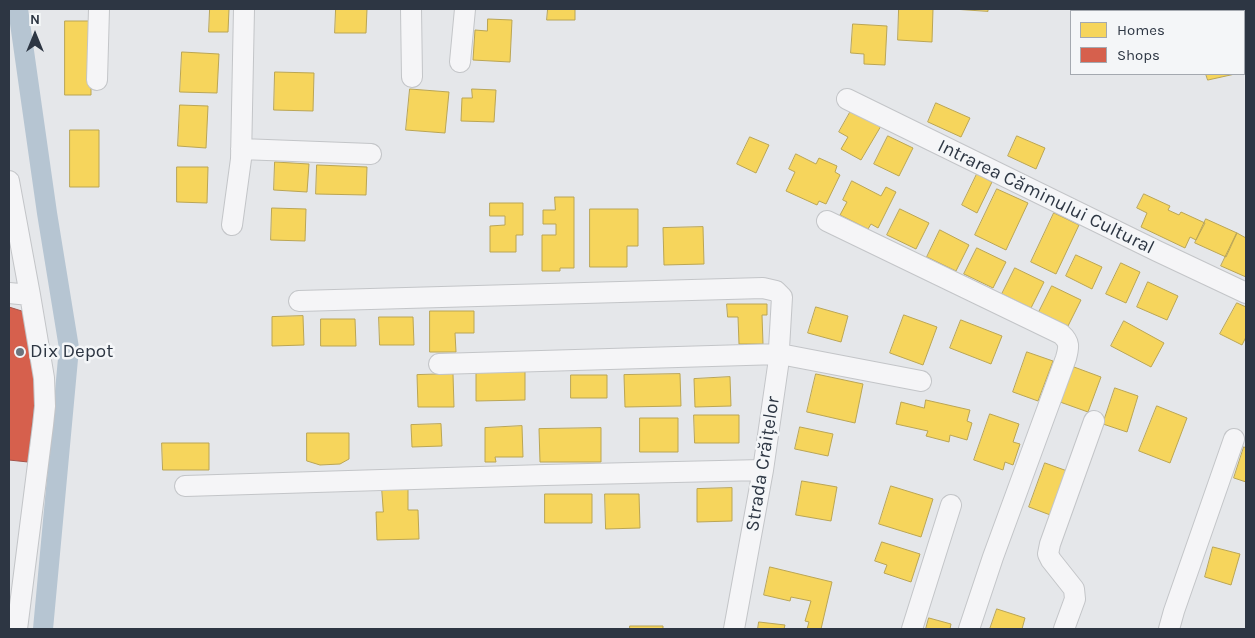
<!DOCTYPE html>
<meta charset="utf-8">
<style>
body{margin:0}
#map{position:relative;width:1255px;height:638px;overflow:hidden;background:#e5e7ea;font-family:Karla,sans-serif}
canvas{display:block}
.frame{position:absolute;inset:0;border:10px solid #2d3643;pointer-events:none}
.legend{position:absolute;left:1070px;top:10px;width:175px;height:65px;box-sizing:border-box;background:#f4f6f8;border:1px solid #a4a9b0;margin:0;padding:6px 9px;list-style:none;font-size:15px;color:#2d3643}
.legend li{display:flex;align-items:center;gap:10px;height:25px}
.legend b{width:25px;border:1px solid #a4a9b0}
.north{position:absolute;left:10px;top:10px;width:50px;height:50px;-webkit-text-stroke:4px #f4f6f8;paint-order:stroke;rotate:0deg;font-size:14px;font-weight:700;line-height:20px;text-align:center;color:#2d3643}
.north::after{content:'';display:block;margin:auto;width:18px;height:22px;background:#2d3643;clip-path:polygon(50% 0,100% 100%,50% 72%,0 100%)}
</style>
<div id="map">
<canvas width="1255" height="638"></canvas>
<div class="frame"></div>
<ul class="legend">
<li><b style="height:14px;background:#f6d55c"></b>Homes</li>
<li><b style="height:14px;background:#d6604d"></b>Shops</li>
</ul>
<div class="north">N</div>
</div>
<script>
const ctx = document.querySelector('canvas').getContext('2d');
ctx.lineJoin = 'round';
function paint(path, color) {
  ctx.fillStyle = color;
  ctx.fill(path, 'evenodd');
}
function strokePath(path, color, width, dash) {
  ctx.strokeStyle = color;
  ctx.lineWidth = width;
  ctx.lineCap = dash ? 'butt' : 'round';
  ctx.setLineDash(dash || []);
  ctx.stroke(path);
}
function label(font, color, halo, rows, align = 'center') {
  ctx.font = font + ' Karla,sans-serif';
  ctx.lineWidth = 5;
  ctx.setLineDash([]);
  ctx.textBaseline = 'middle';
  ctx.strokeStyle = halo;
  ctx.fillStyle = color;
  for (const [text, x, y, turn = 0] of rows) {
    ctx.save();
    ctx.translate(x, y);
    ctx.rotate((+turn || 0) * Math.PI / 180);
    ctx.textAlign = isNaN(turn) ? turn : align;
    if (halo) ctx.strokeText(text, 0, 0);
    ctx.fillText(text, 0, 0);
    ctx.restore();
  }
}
const homes = new Path2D(`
 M210,9H229L228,32H209Z
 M336,9H367L366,33H335Z
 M548,9H575V20H547Z
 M899,9H933L932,42L898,40Z
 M953,9H988V11Z
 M488,19L512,20L510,62L473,60L475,30L487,31Z
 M65,21H91V95H65Z
 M853,24L887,26L885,65L864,64V54L851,53Z
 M1244,45H1246V71L1244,72Z
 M182,52L219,54L217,93L180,92Z
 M275,72L314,73L313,111L274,110Z
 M1206,74H1235L1208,80Z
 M410,89L449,92L445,133L406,130Z
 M472,89L496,90L494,122L461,121L462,98H472Z
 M936,103L970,118L961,137L928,122Z
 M180,105L208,106L206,148L178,146Z
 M852,109L881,126L861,160L841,149L848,137L839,132Z
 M70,130H99V187H70Z
 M888,136L913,148L899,176L874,164Z
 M1017,136L1045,148L1036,169L1008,156Z
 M750,137L769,145L756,173L737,164Z
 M796,154L816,164L819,158L837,166L835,172L840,175L826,204L819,201L817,205L786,191L795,172L789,169Z
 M275,162L309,164L307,192L274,190Z
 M317,165L367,167L366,195L316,194Z
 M177,167H208L207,203L177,202Z
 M977,174L992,182L977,213L962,205Z
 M852,181L881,196L886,187L896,192L878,228L871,224L868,229L840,215L847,202L843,200Z
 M997,189L1028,203L1006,250L975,235Z
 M1144,194L1170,206L1168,210L1179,215L1181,212L1205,223L1196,240L1190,237L1185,248L1141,227L1147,213L1137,208Z
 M555,197H574V268H560V271H542V235H556V224H543V210H555Z
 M490,203H523V235H516V252H490V226L505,225V216H490Z
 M272,208L306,209L305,241L271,240Z
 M590,209H638V246H627V267H590Z
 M900,209L929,223L916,249L887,235Z
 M1054,213L1079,225L1056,274L1031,262Z
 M1206,219L1237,233L1226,257L1195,243Z
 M703,227L704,264L664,265L663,228Z
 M940,230L969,245L956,271L927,257Z
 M1237,233L1246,238V277L1221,266Z
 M977,248L1006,262L993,288L964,274Z
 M1076,255L1102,267L1092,289L1066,276Z
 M1121,263L1140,272L1126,303L1106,294Z
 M1015,268L1044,282L1031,308L1002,294Z
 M1148,282L1178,296L1167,320L1137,307Z
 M1052,286L1081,300L1068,326L1039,312Z
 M1237,303L1246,307V337L1242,345L1220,334Z
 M727,304H767V315H762L763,344H739L738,317H728Z
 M816,307L848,316L841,342L808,333Z
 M430,311H474V333H455L456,352H430Z
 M904,315L937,327L923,365L890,353Z
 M303,316L304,345L272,346V317Z
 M379,317H413L414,345H380Z
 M321,319H355L356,346H321Z
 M961,320L1002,336L991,364L950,348Z
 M1124,321L1164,343L1151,367L1111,346Z
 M1027,352L1053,361L1038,401L1013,392Z
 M1074,367L1101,377L1088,412L1060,402Z
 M525,372V400L476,401V373Z
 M453,374L454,407H418L417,375Z
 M680,374L681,406L625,407L624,375Z
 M816,374L863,384L855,423L807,412Z
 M571,375H607V398H571Z
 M730,377L731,406L695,407L694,379Z
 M1115,388L1138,396L1127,432L1103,424Z
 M926,400L970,410L967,421L972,423L967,440L950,435L949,442L926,436L928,431L896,424L901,402L924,408Z
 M1157,406L1187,418L1170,463L1139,451Z
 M990,414L1019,424L1013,442L1020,444L1013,465L1005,462L1003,470L974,460Z
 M694,415H739V443H695Z
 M9,416L19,417L15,451L9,450Z
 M640,418H678V452H640Z
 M441,424L442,446L412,447L411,425Z
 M522,426L523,457H495L496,462H485V428Z
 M800,427L833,434L828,456L795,449Z
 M601,428V462H540L539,429Z
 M307,433H349V459L340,464L320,465L307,461Z
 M162,443H209V470H163Z
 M1244,447L1246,448V482L1234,478Z
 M1045,463L1070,472L1053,516L1029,507Z
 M802,481L837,487L831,521L796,515Z
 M891,486L933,499L921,537L879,524Z
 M382,488H408V510H418L419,539L377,540L376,512H383Z
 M732,488V521L697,522V489Z
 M545,494H592V523H545Z
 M605,494H639L640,528L606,529Z
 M882,542L920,554L911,582L884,573L887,565L875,561Z
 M1213,547L1240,554L1231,585L1205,577Z
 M770,567L832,582L821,629H807L809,622L805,621L811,601L791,597L790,601L764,595Z
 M997,609L1025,618L1022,629H990Z
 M929,618L951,624L950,629H926Z
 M759,622L785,625L784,629H758Z
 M630,626H663V629H630Z`);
const shops = new Path2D(`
 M9,307L28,313L36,391L28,462L9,460Z`);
const canal = new Path2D(`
 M18,9L47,213L69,348L43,629`);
const street = new Path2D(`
 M411,9L412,77
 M460,62L465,9
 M97,80L99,9
 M847,99L1157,251L1246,293
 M241,149L371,154
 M9,181L30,295L44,378L45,406L43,425L17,629
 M827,221L1061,334C1070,342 1069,347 1066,358L993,557L969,629
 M232,225L241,159L244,9
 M9,293L30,295
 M299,301L763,288L776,291L782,297L778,366L763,470L734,629
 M439,364L780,354L921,381
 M185,486L545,475L763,470
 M912,629L951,505
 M1064,629L1075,599L1074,589L1051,560L1048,554L1050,544L1094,421
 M1169,629L1174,611L1234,439`);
const markers = [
 [20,352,5,"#6d747d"]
];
const streetNames = [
 ["Intrarea Căminului Cultural",1046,197,26],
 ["Strada Crăițelor",763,464,-81]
];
const poiNames = [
 ["Dix Depot",30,352]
];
paint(homes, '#f6d55c');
strokePath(homes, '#baa554', 1);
paint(shops, '#d6604d');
strokePath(shops, '#a3534a', 1);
strokePath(canal, '#b6c5d2', 20);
strokePath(street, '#c3c5c8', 22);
strokePath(street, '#f5f5f7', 20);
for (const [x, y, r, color] of markers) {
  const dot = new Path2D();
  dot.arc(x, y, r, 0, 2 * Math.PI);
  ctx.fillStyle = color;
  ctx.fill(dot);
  strokePath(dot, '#f4f6f8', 2);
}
label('19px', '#2d3643', '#f4f6f8', streetNames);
label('19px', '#2d3643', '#f4f6f8', poiNames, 'left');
</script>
